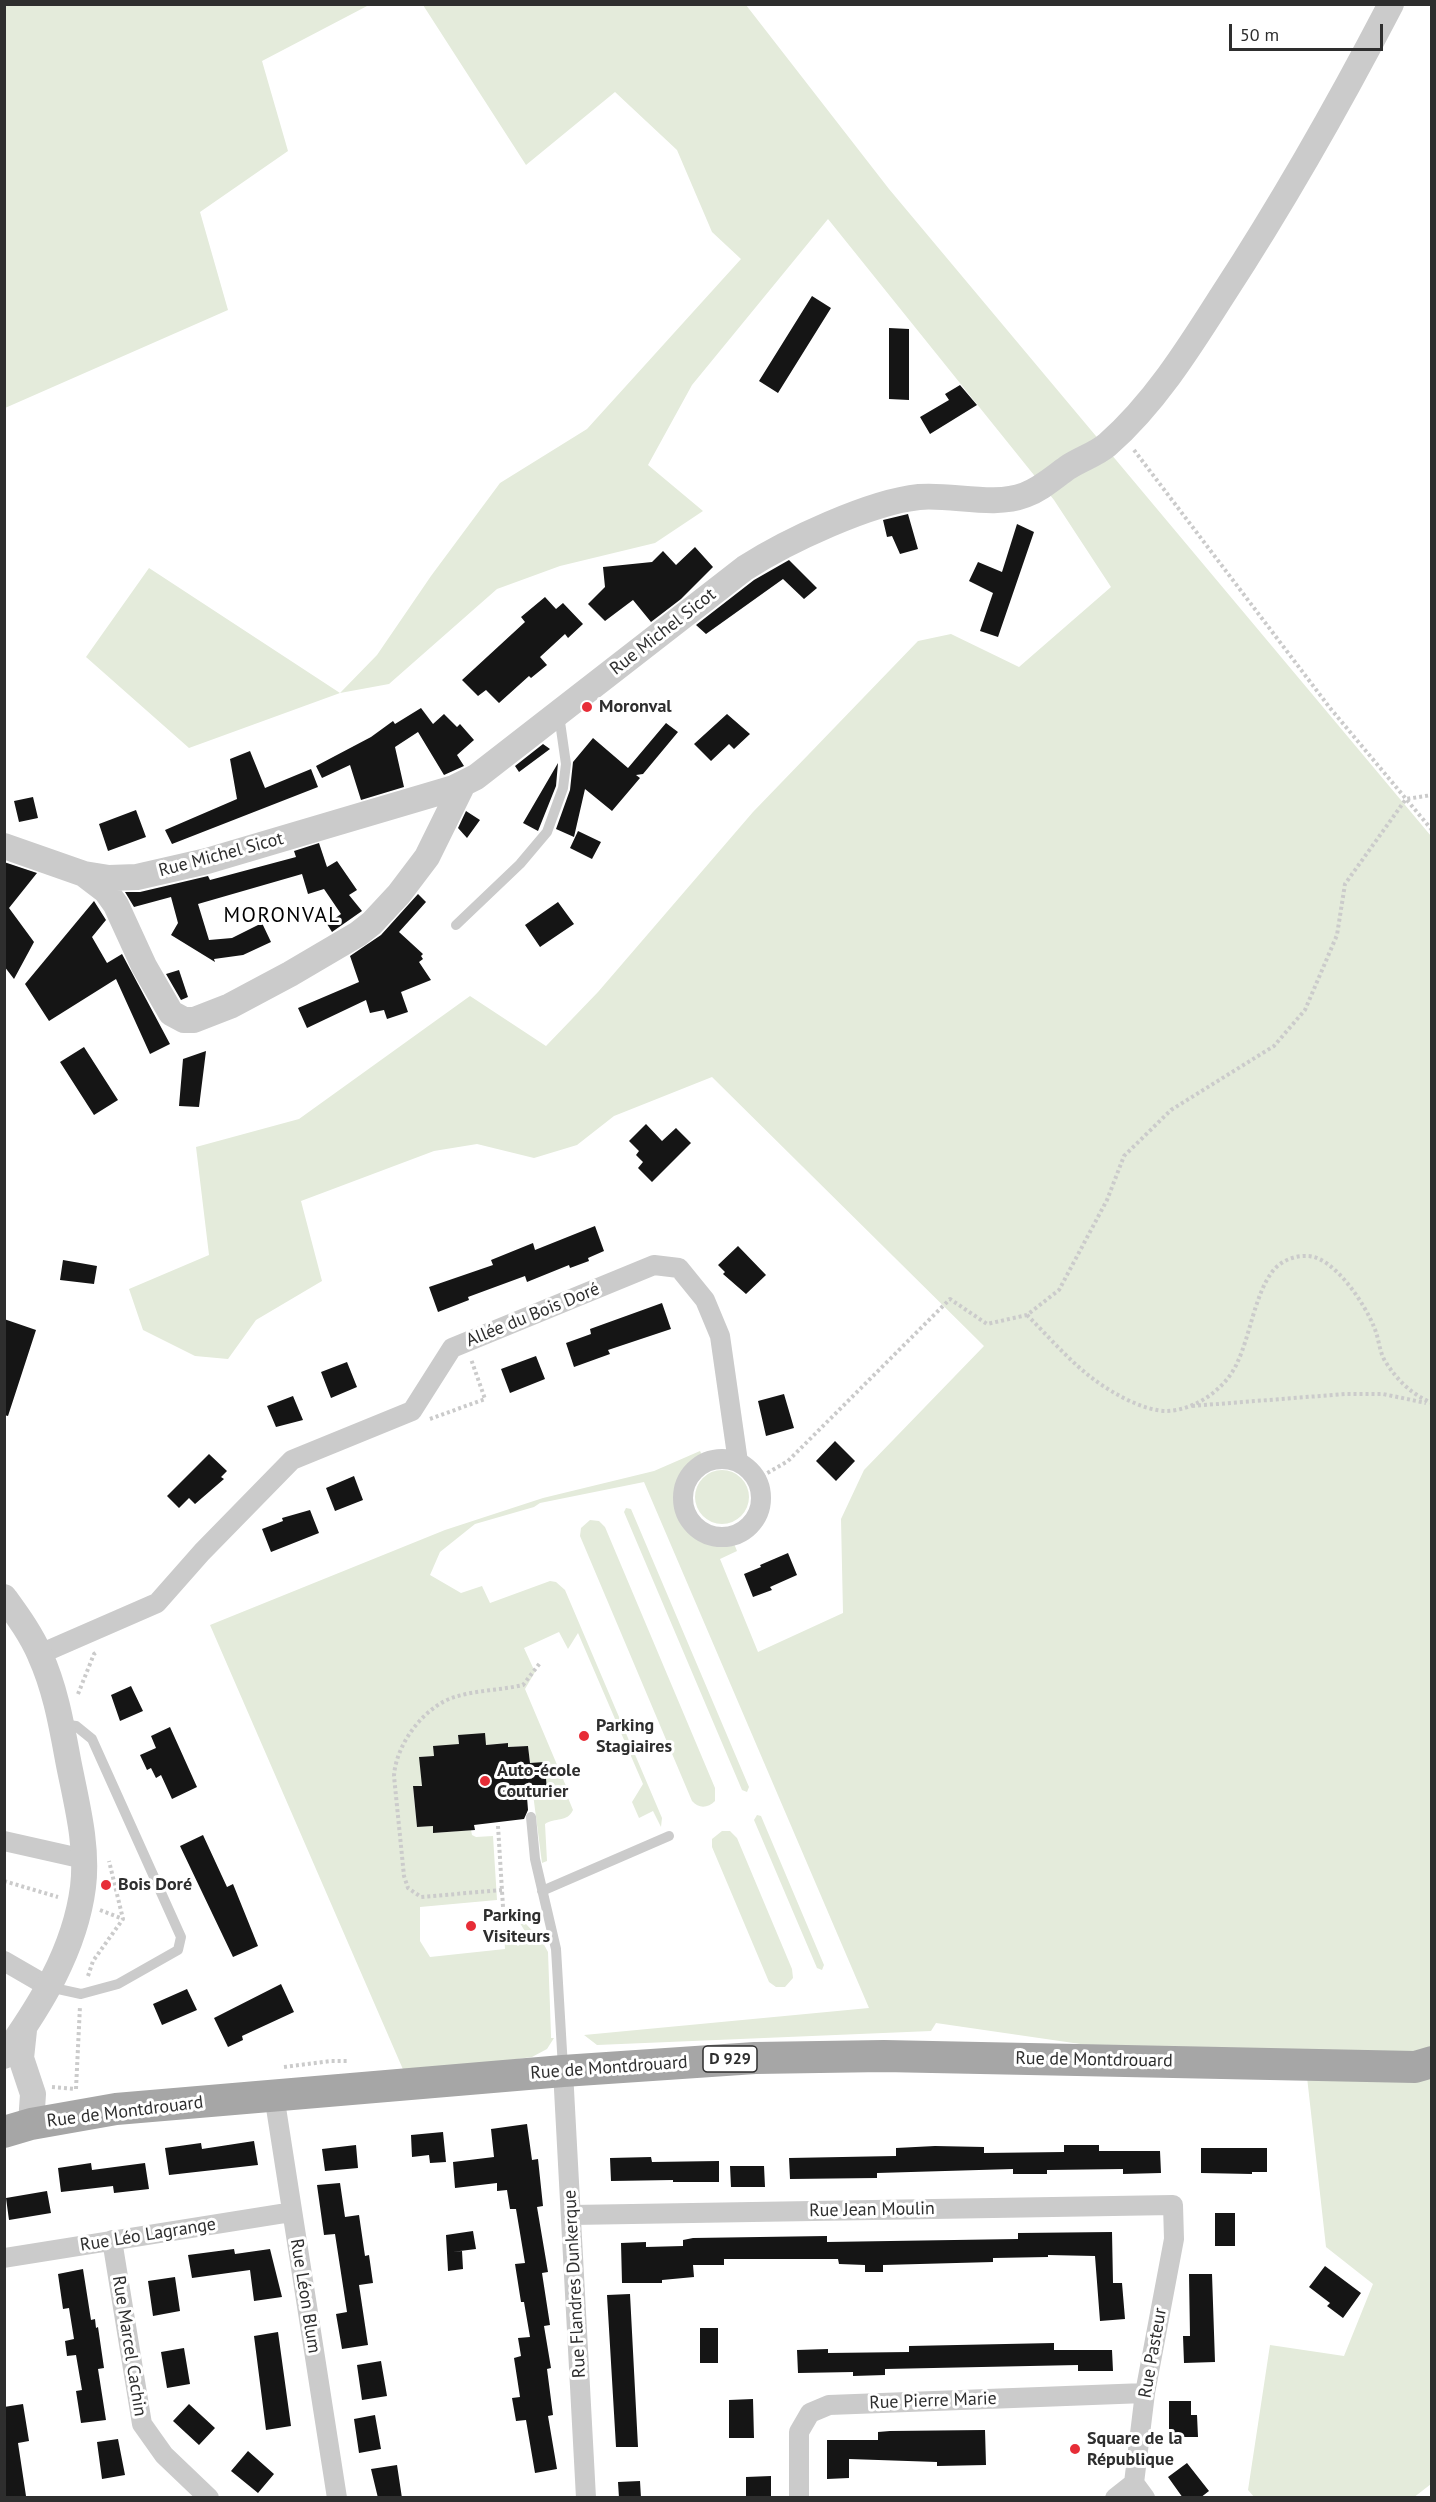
<!DOCTYPE html>
<meta charset="utf-8">
<style>
body{margin:0}
#map{position:relative;width:1436px;height:2502px;overflow:hidden;background:#fff;font-family:"PT Sans",sans-serif}
canvas{display:block}
.frame{position:absolute;inset:0;border:6px solid #2e2e2e;pointer-events:none}
.scale{position:absolute;left:1229px;top:24px;width:154px;height:27px;box-sizing:border-box;border:3px solid #2e2e2e;border-top:0;padding-left:8px;font-size:18px;line-height:21px;white-space:nowrap;color:#2e2e2e;-webkit-text-stroke:4px #fff;paint-order:stroke}
</style>
<div id="map">
<canvas width="1436" height="2502"></canvas>
<div class="frame"></div>
<div class="scale">50 m</div>
</div>
<script>
const ctx = document.querySelector('canvas').getContext('2d');
ctx.lineJoin = 'round';
function paint(path, color) {
  ctx.fillStyle = color;
  ctx.fill(path, 'evenodd');
}
function strokePath(path, color, width, dash) {
  ctx.strokeStyle = color;
  ctx.lineWidth = width;
  ctx.lineCap = dash ? 'butt' : 'round';
  ctx.setLineDash(dash || []);
  ctx.stroke(path);
}
function label(font, color, halo, rows, align = 'center') {
  ctx.font = font + ' "PT Sans",sans-serif';
  ctx.lineWidth = 6;
  ctx.setLineDash([]);
  ctx.textBaseline = 'middle';
  ctx.strokeStyle = halo;
  ctx.fillStyle = color;
  for (const [text, x, y, turn = 0] of rows) {
    ctx.save();
    ctx.translate(x, y);
    ctx.rotate((+turn || 0) * Math.PI / 180);
    ctx.textAlign = isNaN(turn) ? turn : align;
    if (halo) ctx.strokeText(text, 0, 0);
    ctx.fillText(text, 0, 0);
    ctx.restore();
  }
}
const green = new Path2D(`
 M5,4L369,5L262,61L288,151L200,212L228,310L5,408Z
 M423,5H746L889,189L1431,836V2484L1413,2498H1255L1248,2490L1270,2345L1344,2356L1373,2284L1326,2247L1307,2077L936,2023L931,2031L597,2045L584,2035L869,2008L644,1482L540,1503L534,1507L475,1524L440,1552L430,1575L461,1593L482,1586L490,1603L550,1581L556,1582L565,1590L662,1818L661,1827L653,1811L639,1818L632,1802L643,1784L578,1633L568,1649L559,1632L524,1648L535,1672L525,1689L566,1786V1793L573,1810C567,1823 555,1817 545,1824L547,1861L542,1863L533,1794L547,1792L545,1763H530L528,1746L508,1747V1743L486,1745L458,1735L459,1744L434,1756L420,1757L424,1785L413,1787L417,1827L433,1826L434,1833L471,1830L472,1835L476,1837L493,1836L497,1900L420,1907V1941L430,1957L505,1949L504,1934L518,1946L528,1936L518,1920L524,1925L526,1924L542,1941L548,1952L551,2035V2038H554L547,2049L532,2057L405,2074L210,1625L445,1530L543,1498L654,1471L700,1451L702,1455C691,1465 676,1476 675,1492C673,1515 691,1542 714,1544C720,1545 727,1543 733,1541L737,1551L720,1559L758,1652L843,1613L841,1519L864,1470L984,1346L712,1077L614,1116L577,1145L534,1158L477,1144L434,1151L301,1201L322,1281L256,1320L228,1359L195,1356L143,1330L129,1289L209,1255L196,1147L299,1119L470,996L546,1046L598,992L753,812L918,641L951,634L1019,667L1111,587L1054,500L828,219L692,385L648,465L703,511L655,543L560,566L497,589L389,684L340,693L189,748L86,657L149,568L340,693L377,655L431,576L500,483L587,429L741,259L712,232L677,150L615,92L526,165Z
 M695 1497a27 27 0 1 1 54 0a27 27 0 1 1-54 0Z
 M626,1508L631,1509L749,1787L747,1792L742,1790L624,1512Z
 M590,1520L599,1521L605,1527L715,1788V1801C708,1808 699,1809 692,1801L580,1536L581,1528Z
 M757,1815L761,1816L824,1965L822,1970L817,1968L754,1820Z
 M722,1831H730L737,1838L792,1969L793,1978L785,1987H776L769,1982L712,1847V1839Z`);
const building = new Path2D(`
 M812,296L831,308L778,393L759,381Z
 M889,328L909,329V400L889,399Z
 M960,385L977,405L930,434L920,417L949,400L945,394Z
 M908,514L918,549L900,554L892,536L887,537L883,520Z
 M1017,524L1034,532L998,637L980,631L993,593L969,581L978,562L1002,572Z
 M695,547L713,567L681,599L651,622L633,600L605,621L588,604L605,587L603,567L652,562L663,551L676,565Z
 M789,560L817,588L804,599L783,579L706,634L696,625L754,580Z
 M545,597L556,609L563,603L583,624L568,638L565,634L540,657L547,665L531,678L529,676L499,703L486,690L478,696L462,680L525,622L521,617Z
 M421,708L433,724L444,714L457,727L460,724L474,740L457,755L464,766L444,775L418,732L395,747L404,787L361,800L350,765L322,778L316,766L371,737L393,721L395,724Z
 M727,714L750,734L734,749L729,744L711,761L694,744Z
 M666,723L678,732L643,774L636,775L640,778L612,811L585,789L574,837L556,829L570,790L573,762L593,738L628,768Z
 M543,744L550,749L519,772L515,766Z
 M250,751L265,788L311,769L318,787L172,844L165,830L237,799L230,759Z
 M558,763L556,786L538,831L523,823Z
 M33,797L38,818L19,822L14,801Z
 M136,810L146,837L108,851L99,824Z
 M466,811L480,820L467,838L458,828Z
 M578,831L601,842L592,859L570,848Z
 M319,843L327,867L337,861L357,890L349,895L362,911L332,932L327,924L341,914L324,889L308,894L302,874L198,904L209,940L232,938L262,923L271,942L243,955L214,959L215,962L171,935L178,923L171,897L134,907L125,892H140L208,876L210,880L296,857L294,851Z
 M4,862L37,873L9,908L34,942L14,979L4,966Z
 M418,894L426,902L399,932L423,954L421,956L423,959L419,962L431,980L401,992L408,1012L387,1019L384,1010L370,1013L366,1000L307,1028L298,1008L359,982L350,956L381,935Z
 M94,901L106,920L92,937L107,963L122,954L170,1044L150,1054L116,979L49,1021L25,984Z
 M558,902L574,924L540,947L525,925Z
 M179,970L188,997L181,1000L166,974Z
 M84,1047L118,1100L94,1115L60,1062Z
 M206,1051L199,1107L179,1106L183,1059Z
 M646,1124L662,1141L676,1128L691,1143L652,1182L638,1168L643,1162L636,1155L639,1151L629,1141Z
 M595,1226L604,1251L588,1258L589,1261L570,1268L569,1265L527,1282L525,1276L468,1297L469,1300L438,1312L429,1287L493,1265L491,1260L533,1243L535,1250Z
 M738,1246L766,1275L746,1294L723,1274L725,1272L718,1265Z
 M63,1260L97,1266L94,1284L60,1280Z
 M662,1303L671,1329L608,1350L610,1354L574,1367L566,1343L591,1334L590,1329Z
 M4,1319L36,1330L8,1416L4,1415Z
 M536,1356L545,1379L510,1393L501,1369Z
 M347,1362L357,1387L331,1398L321,1372Z
 M784,1394L794,1428L766,1436L758,1401Z
 M293,1396L303,1420L276,1427L267,1406Z
 M835,1441L855,1461L836,1481L816,1461Z
 M209,1454L227,1471L221,1477L224,1479L195,1504L189,1498L179,1508L167,1496Z
 M354,1476L363,1500L335,1511L326,1488Z
 M310,1510L319,1533L271,1552L262,1529L283,1521L282,1518Z
 M788,1553L797,1575L770,1587L772,1590L753,1597L744,1574L761,1567L760,1565Z
 M131,1686L143,1711L120,1721L111,1695Z
 M170,1727L197,1787L172,1799L161,1775L156,1778L151,1768L147,1770L140,1755L156,1748L151,1736Z
 M485,1733L486,1745L508,1743V1747L528,1746L530,1763L545,1762L547,1793L527,1797L528,1810L524,1819L474,1825L475,1830L433,1833V1826L417,1827L413,1786H422L419,1757L434,1756L433,1746L459,1744L458,1735Z
 M203,1835L227,1887L233,1884L258,1946L233,1957L180,1846Z
 M281,1984L294,2012L242,2036L243,2040L228,2047L214,2018Z
 M187,1989L197,2010L162,2025L153,2004Z
 M527,2124L532,2160L538,2159L543,2206L537,2207L548,2272L542,2273L550,2325L544,2326L551,2368L547,2369L553,2415L548,2416L557,2469L535,2473L526,2420L516,2421L512,2398L520,2397L514,2358L521,2356L518,2338L530,2337L524,2302H521L515,2264L525,2263L516,2209H510L507,2190L497,2191V2183L455,2188L453,2162L494,2157L491,2129Z
 M443,2132L446,2162L430,2163L429,2155L412,2157L411,2135Z
 M254,2141L258,2165L169,2175L165,2148L201,2143L202,2149Z
 M356,2145L358,2168L325,2171L322,2149Z
 M1064,2145H1099V2151H1160L1161,2173L1123,2174V2169L1047,2170V2174H1013V2169L877,2173V2178L790,2179L789,2158L896,2156V2148L935,2146L984,2147V2153L1064,2152Z
 M1201,2148H1267V2172H1252V2174L1201,2173Z
 M651,2157L652,2162L719,2161V2182H673V2180L611,2181L610,2158Z
 M91,2163L92,2170L145,2163L149,2189L114,2193L113,2186L61,2192L58,2168Z
 M730,2166H764L765,2187H731Z
 M340,2183L345,2217L359,2215L365,2256L369,2255L373,2283L359,2285L368,2345L342,2349L336,2314L347,2312L335,2234L324,2235L317,2185Z
 M47,2191L51,2213L9,2220L6,2198Z
 M1215,2213H1235V2246H1215Z
 M473,2231L476,2249L452,2252L462,2251L463,2269L448,2271L446,2235Z
 M1112,2232L1113,2283H1122L1125,2319L1100,2321L1095,2256L1048,2255V2257L993,2258V2262L883,2265V2272H865V2265L839,2264L838,2259H724V2265H693L694,2277L662,2280V2283H622L621,2243L646,2242V2247L683,2246V2240L693,2238L827,2236V2242L1018,2239V2233Z
 M234,2249L235,2254L270,2249L282,2297L254,2301L250,2270L192,2278L188,2255Z
 M1325,2266L1361,2293L1343,2318L1327,2306L1330,2303L1309,2287Z
 M83,2269L91,2320L95,2319L96,2328L98,2327L104,2368L98,2369L106,2420L81,2423L76,2391L82,2390L76,2355L67,2356L65,2341L74,2339L69,2308L63,2309L58,2274Z
 M1189,2274H1212L1215,2362L1184,2363L1183,2336H1190Z
 M175,2277L180,2311L153,2316L148,2281Z
 M630,2294L638,2447H616L607,2295Z
 M700,2328H718V2363H700Z
 M278,2332L291,2426L266,2430L254,2336Z
 M1054,2343V2350H1112L1113,2371H1078V2365L885,2369V2375L853,2376V2372L798,2373L797,2350L828,2349V2353L909,2352V2346Z
 M184,2348L190,2384L167,2388L161,2352Z
 M381,2361L387,2396L362,2400L357,2365Z
 M753,2399L754,2438H729V2400Z
 M1169,2401H1191V2415H1197L1198,2437H1169Z
 M23,2404L29,2441L18,2443L26,2496L4,2498V2407Z
 M189,2404L215,2428L199,2445L173,2421Z
 M375,2415L381,2449L359,2453L354,2419Z
 M985,2430L986,2465L937,2466V2462L849,2459V2478L827,2479V2440H878V2432L890,2431Z
 M118,2439L125,2475L102,2479L97,2442Z
 M248,2451L274,2474L258,2493L231,2471Z
 M1187,2463L1209,2491L1200,2498H1183L1168,2477Z
 M397,2465L402,2498H378L371,2469Z
 M771,2476V2498H746V2477Z
 M640,2481L641,2498H619L618,2482Z`);
const path = new Path2D(`
 M1134,450L1330,708L1432,830
 M1027,1315C1049,1337 1071,1363 1096,1381C1114,1394 1144,1411 1167,1411C1196,1410 1227,1388 1238,1361C1250,1335 1255,1295 1272,1272C1280,1261 1295,1255 1308,1256C1334,1257 1365,1304 1374,1327C1379,1338 1379,1351 1385,1361C1397,1380 1411,1394 1432,1403
 M1192,1406L1345,1394H1383L1426,1403
 M430,1419L485,1399L471,1359
 M757,1479L788,1461L950,1299L987,1324L1027,1315L1059,1290L1107,1200L1124,1156L1171,1110L1274,1046L1305,1010L1337,935L1345,884L1406,799L1432,795
 M78,1694L94,1654L97,1652
 M498,1826L504,1923
 M4,1881L58,1897
 M502,1890L421,1897L408,1888L404,1876L394,1776C396,1743 426,1704 458,1696C479,1690 502,1690 523,1685L540,1663
 M100,1910L123,1919
 M88,1976L93,1961L123,1919L109,1861
 M284,2067L331,2061H348
 M52,2087L75,2089
 M76,2089L80,2006`);
const service = new Path2D(`
 M456,925L520,864L547,832L563,788L566,764L559,715
 M531,1817L535,1859L556,1949L563,2068
 M542,1891L669,1836
 M49,1987L81,1994L118,1984L178,1950L181,1937L92,1739L76,1726L61,1724`);
const minor = new Path2D(`
 M683 1498a39 39 0 1 1 78 0a39 39 0 1 1-78 0Z
 M40,1654L157,1603L202,1552L292,1460L412,1411L452,1348L654,1265L679,1268L705,1300L720,1336L738,1462
 M4,1841L84,1859
 M4,1961L49,1987
 M563,2071L586,2498
 M274,2095L337,2498
 M572,2215L1173,2205L1174,2239L1145,2393L1134,2483L1145,2498
 M112,2240L142,2424L164,2455L209,2498
 M4,2258L292,2212
 M799,2498V2432L810,2413L829,2405L1145,2393
 M1115,2498L1134,2483`);
const tertiary = new Path2D(`
 M4,846L84,874L109,878L137,877L207,861L454,788L476,777L745,568C787,541 870,502 919,497C952,494 994,507 1025,495C1041,489 1053,478 1067,468C1080,459 1095,455 1107,445C1154,404 1189,348 1222,296C1284,201 1339,104 1391,4
 M85,875L106,891L116,905L144,966L171,1013L184,1020H194L230,1006L290,974L358,934L372,923L399,894L427,857L463,784
 M4,1597C17,1615 31,1634 40,1655C56,1690 62,1728 69,1765C77,1805 88,1847 83,1887C75,1950 40,2006 4,2056
 M24,2030L21,2058L33,2094L31,2124`);
const primary = new Path2D(`
 M4,2132L31,2124L116,2109L563,2071L755,2058L884,2056L1415,2067L1432,2062`);
const markers = [
 [587,707,6,"#e72d37"],
 [584,1736,6,"#e72d37"],
 [485,1781,6,"#e72d37"],
 [106,1885,6,"#e72d37"],
 [471,1926,6,"#e72d37"],
 [1075,2449,6,"#e72d37"]
];
const shields = [
 [730,2059,54]
];
const shieldNames = [
 ["D 929",730,2059]
];
const streetNames = [
 ["Rue Michel Sicot",663,632,-38],
 ["Rue Michel Sicot",221,855,-15],
 ["Allée du Bois Doré",533,1315,-22],
 ["Rue de Montdrouard",1094,2060,1],
 ["Rue de Montdrouard",609,2068,-4],
 ["Rue de Montdrouard",125,2112,-7],
 ["Rue Jean Moulin",872,2210,-1],
 ["Rue Léo Lagrange",148,2235,-9],
 ["Rue Flandres Dunkerque",575,2284,-93],
 ["Rue Léon Blum",305,2296,81],
 ["Rue Marcel Cachin",129,2346,81],
 ["Rue Pasteur",1153,2353,-80],
 ["Rue Pierre Marie",933,2401,-2]
];
const poiNames = [
 ["Moronval",599,707],
 ["Parking",596,1726],
 ["Stagiaires",596,1747],
 ["Auto-école",497,1771],
 ["Couturier",497,1792],
 ["Bois Doré",118,1885],
 ["Parking",483,1916],
 ["Visiteurs",483,1937],
 ["Square de la",1087,2439],
 ["République",1087,2460]
];
const quarterNames = [
 ["MORONVAL",282,916]
];
paint(green, '#e4ebdb');
paint(building, '#151515');
strokePath(path, '#cbcbcb', 4, [3, 3]);
strokePath(service, '#cbcbcb', 10);
strokePath(minor, '#cbcbcb', 20);
strokePath(tertiary, '#cbcbcb', 26);
strokePath(primary, '#a6a6a6', 32);
for (const [x, y, r, color] of markers) {
  const dot = new Path2D();
  dot.arc(x, y, r, 0, 2 * Math.PI);
  ctx.fillStyle = color;
  ctx.fill(dot);
  strokePath(dot, '#fff', 2);
}
for (const [x, y, w] of shields) {
  const box = new Path2D();
  box.roundRect(x - w / 2, y - 13, w, 26, 4.5);
  ctx.fillStyle = '#fff';
  ctx.fill(box);
  strokePath(box, '#2e2e2e', 1.5);
}
label('bold 16px', '#2e2e2e', null, shieldNames);
label('18px', '#2e2e2e', '#fff', streetNames);
label('bold 18px', '#2e2e2e', '#fff', poiNames, 'left');
ctx.letterSpacing = '1.5px';
label('21px', '#000', '#fff', quarterNames);
ctx.letterSpacing = '0px';
</script>
